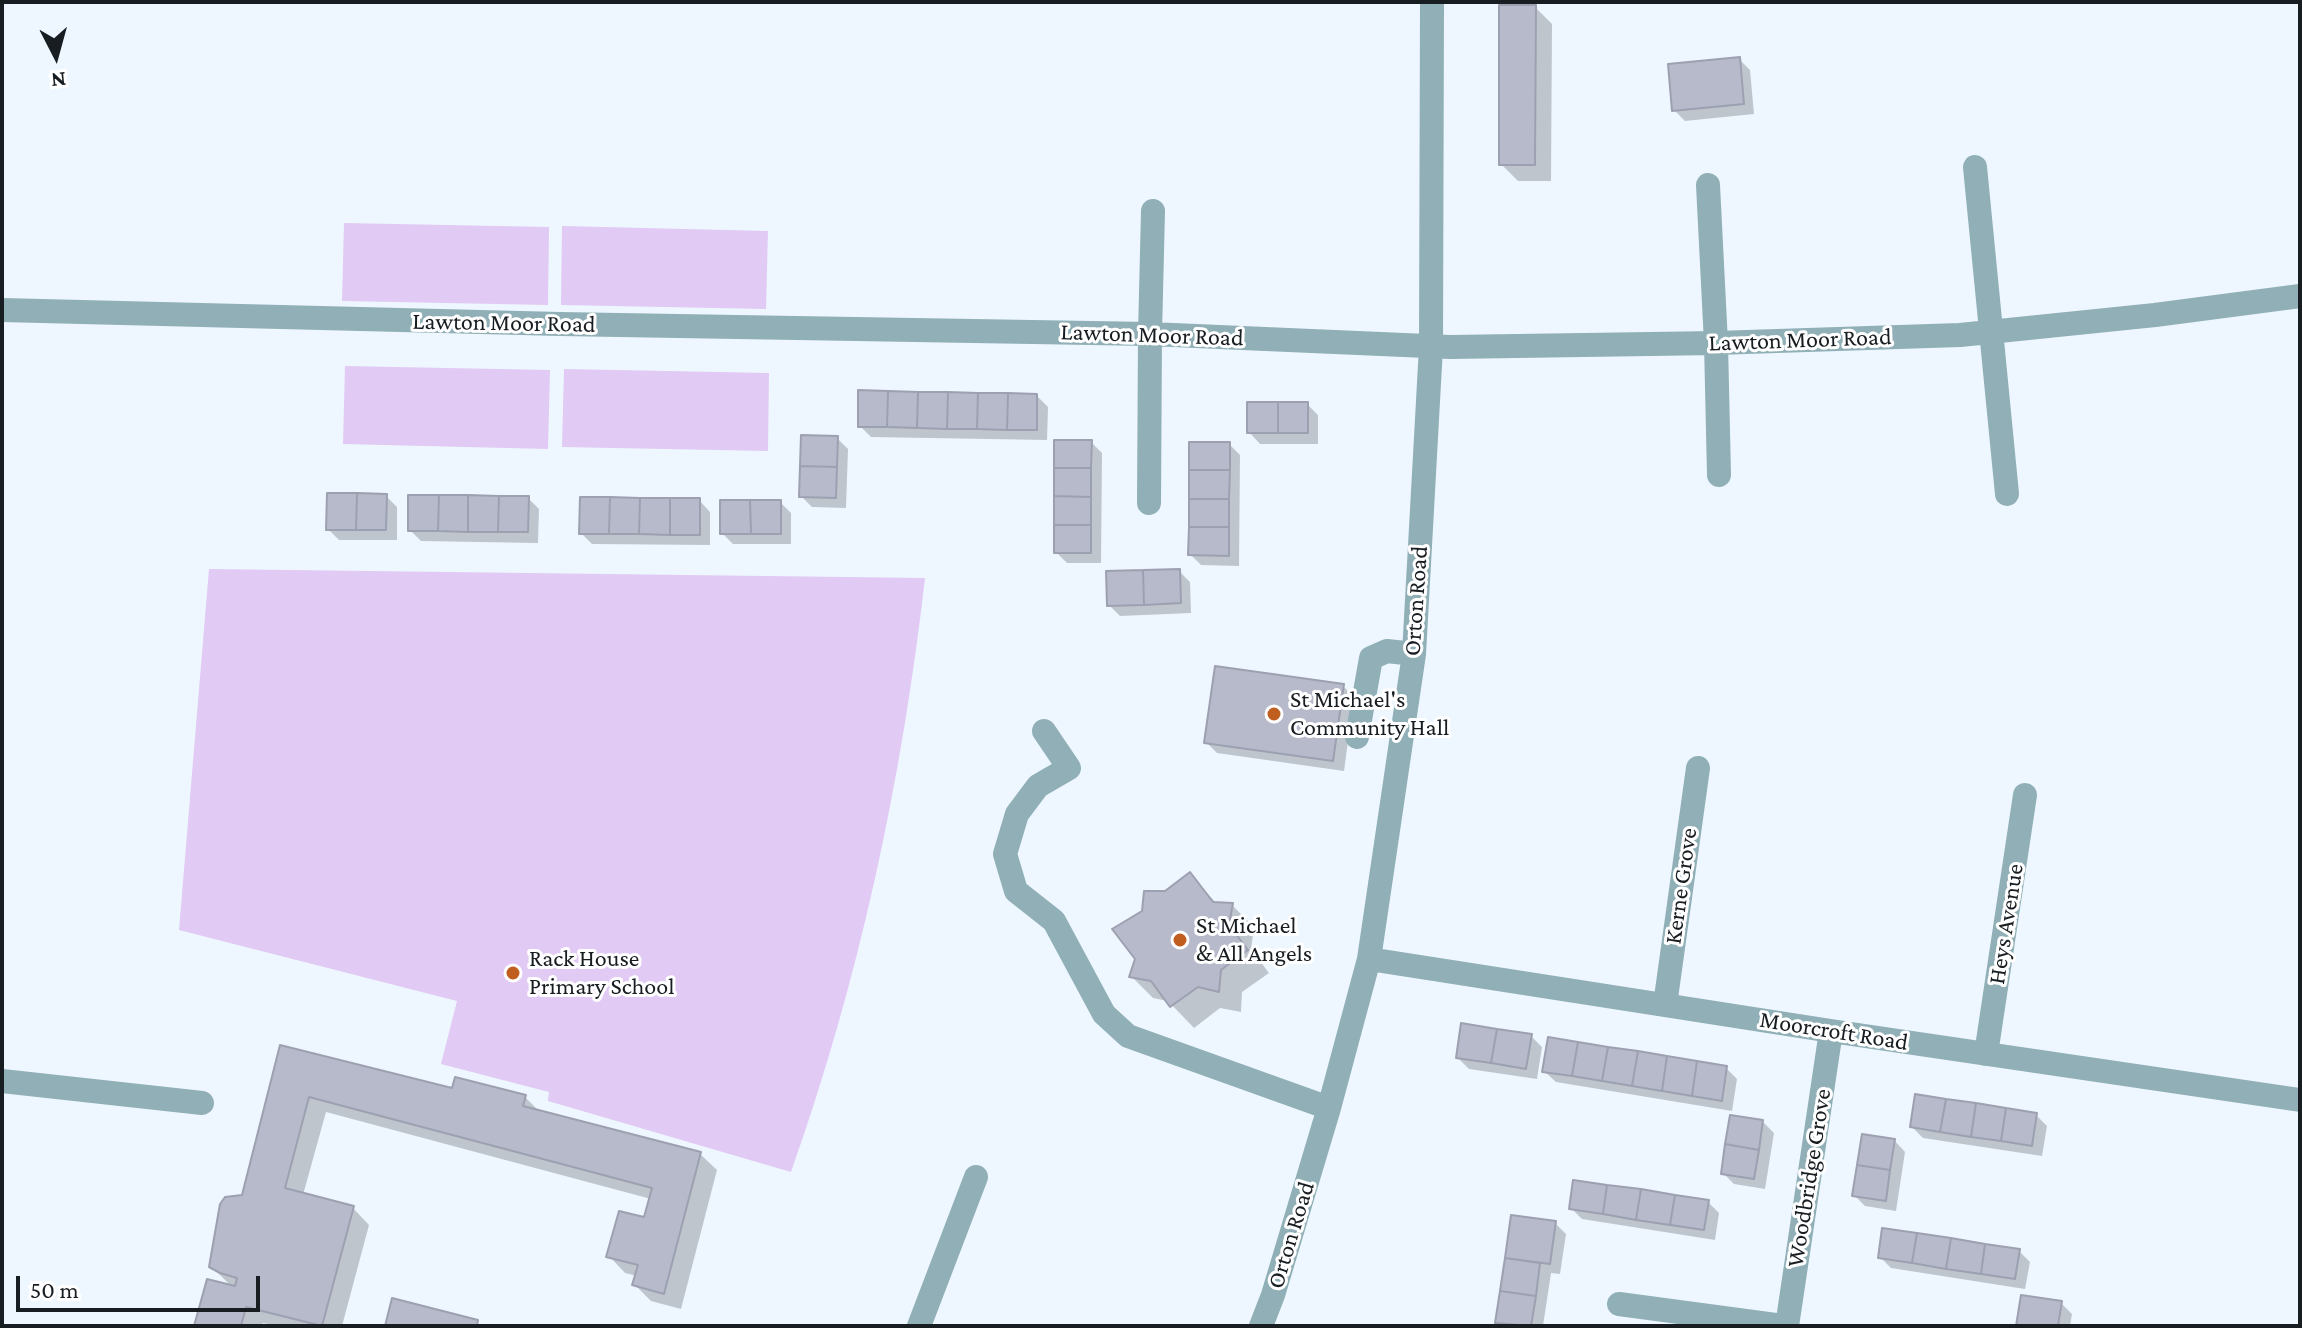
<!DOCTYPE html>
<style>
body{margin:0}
#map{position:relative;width:2302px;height:1328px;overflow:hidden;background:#eef7ff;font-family:"Crimson Pro",serif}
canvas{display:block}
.frame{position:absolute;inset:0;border:4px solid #181d22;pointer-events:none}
.north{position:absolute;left:16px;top:16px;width:80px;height:80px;-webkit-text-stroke:6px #fff;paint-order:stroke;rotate:174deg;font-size:22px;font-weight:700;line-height:32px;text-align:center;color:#181d22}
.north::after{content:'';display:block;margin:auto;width:28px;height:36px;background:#181d22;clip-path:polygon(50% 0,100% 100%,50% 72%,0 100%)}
.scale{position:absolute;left:16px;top:1276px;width:244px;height:36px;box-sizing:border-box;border:4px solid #181d22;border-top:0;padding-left:10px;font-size:24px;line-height:28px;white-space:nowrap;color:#181d22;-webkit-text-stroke:6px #fff;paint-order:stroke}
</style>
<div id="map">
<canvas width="2302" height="1328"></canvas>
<div class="frame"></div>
<div class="north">N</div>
<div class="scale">50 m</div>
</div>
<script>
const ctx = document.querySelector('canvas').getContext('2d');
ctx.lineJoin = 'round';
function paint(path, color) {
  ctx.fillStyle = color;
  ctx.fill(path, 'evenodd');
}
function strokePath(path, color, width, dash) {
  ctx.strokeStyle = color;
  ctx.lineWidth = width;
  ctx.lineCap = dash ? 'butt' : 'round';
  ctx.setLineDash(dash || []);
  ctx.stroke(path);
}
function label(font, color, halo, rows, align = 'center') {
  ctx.font = font + ' "Crimson Pro",serif';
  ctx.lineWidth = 6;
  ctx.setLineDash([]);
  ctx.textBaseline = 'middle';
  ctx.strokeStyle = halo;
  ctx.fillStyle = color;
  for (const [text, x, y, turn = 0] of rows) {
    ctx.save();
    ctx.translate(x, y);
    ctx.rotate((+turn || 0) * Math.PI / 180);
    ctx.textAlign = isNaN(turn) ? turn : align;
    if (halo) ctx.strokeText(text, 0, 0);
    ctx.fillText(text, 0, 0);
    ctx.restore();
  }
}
const green = new Path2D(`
 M344,223L549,227L548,305L342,301Z
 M562,226L768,231L766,309L561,305Z
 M345,366L550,370L548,449L343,444Z
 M564,369L769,373L768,451L562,447Z
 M209,569L925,578C902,780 859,981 791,1172L548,1101L549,1092L441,1064L457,1001L179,930Z`);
const shadow = new Path2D(`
 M1535,7L1552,24L1551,181H1518L1501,164Z
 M1739,59L1750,70L1754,114L1685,121L1674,110Z
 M1037,396L1048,407L1047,440L871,437L860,426Z
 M1307,404L1318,415V444H1260L1249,432Z
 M837,438L848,449L846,508L812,507L801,496Z
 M1091,442L1102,453L1101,563H1067L1056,552Z
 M1229,444L1240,455L1239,566L1201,565L1190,554Z
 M386,496L397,507V540H339L328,529Z
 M528,498L539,509L538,543L421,541L410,530Z
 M699,500L710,512V545L592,544L581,533Z
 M780,502L791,513V544H733L722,533Z
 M1179,571L1190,582L1191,613L1120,616L1109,605Z
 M1343,686L1354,697L1344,771L1217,753L1206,742Z
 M1190,875L1218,905H1232L1254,927L1251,949L1269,973L1242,992L1241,1012L1220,1008L1194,1028L1168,1001L1153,998L1131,976L1137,959L1144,912Z
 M1531,1036L1542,1047L1537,1079L1469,1069L1458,1058Z
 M281,1047L454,1091L525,1097L540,1112L700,1154L717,1170L681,1309L651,1301L634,1284L637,1276L625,1273L609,1256L646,1219L651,1199L326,1112L303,1195L353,1208L369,1225L342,1326H276L263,1323L262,1326H196L233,1288L211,1266L244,1196Z
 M1726,1068L1737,1079L1732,1111L1556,1082L1544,1071Z
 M2036,1115L2047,1126L2042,1156L1923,1138L1912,1127Z
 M1763,1122L1774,1133L1765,1189L1734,1184L1723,1173Z
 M1894,1140L1905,1152L1896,1211L1865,1206L1854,1195Z
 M1708,1202L1719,1213L1715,1240L1582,1219L1571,1208Z
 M1513,1217L1555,1223L1566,1234L1560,1274L1551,1273L1543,1326H1497Z
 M2019,1251L2030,1262L2025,1289L1891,1268L1880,1257Z
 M2061,1303L2072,1314L2070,1326H2018Z`);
const building = new Path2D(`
 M1499,5H1536L1535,165H1499Z
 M1740,57L1744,104L1672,111L1668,64Z
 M858,390L888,391L887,427H858Z
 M888,391L918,392L917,428L887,427Z
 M918,392H948L947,429L917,428Z
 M948,392L978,393L977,429H947Z
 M978,393H1008L1007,430L977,429Z
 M1008,393L1037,394V430H1007Z
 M1247,402H1278V433H1247Z
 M1278,402H1308V433H1278Z
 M801,435L838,436L837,467L800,466Z
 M1054,440H1092L1091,468H1054Z
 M1189,442H1230V470H1189Z
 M800,466L837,467L836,498L799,497Z
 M1054,468H1091V497L1054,496Z
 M1189,470H1230L1229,499H1189Z
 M327,493H357L356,530H326Z
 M357,493L387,494L386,530H356Z
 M408,495H439L438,531H408Z
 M439,495H468V532L438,531Z
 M468,495L499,496L498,532H468Z
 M499,496H529L528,532H498Z
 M1054,496L1091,497V525H1054Z
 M580,497H610L609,534H579Z
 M610,497L640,498L639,534H609Z
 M640,498H670V535L639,534Z
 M670,498H700V535H670Z
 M1189,499H1229V527H1189Z
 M720,500H750L751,534H720Z
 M750,500H781V534H751Z
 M1054,525H1091V553H1054Z
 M1189,527H1229V556L1188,555Z
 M1180,569L1181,603L1144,605L1143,570Z
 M1143,570L1144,605L1107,606L1106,571Z
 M1215,666L1344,684L1333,761L1204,743Z
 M1190,872L1213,902L1233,903L1229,925L1248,950L1221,970L1219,992L1198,987L1170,1007L1151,981L1129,977L1135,959L1112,929L1142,911L1144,891H1165Z
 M1461,1023L1497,1029L1491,1063L1456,1058Z
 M1497,1029L1532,1034L1526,1069L1491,1063Z
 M1548,1037L1578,1042L1572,1076L1542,1072Z
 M1578,1042L1608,1047L1602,1081L1572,1076Z
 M280,1045L452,1088L455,1077L526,1095L523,1106L701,1152L664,1294L632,1285L638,1265L606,1257L619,1211L644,1217L652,1188L309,1097L285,1188L354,1206L322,1326L246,1307L241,1326H194L207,1279L235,1286L237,1278L220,1273L209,1267L220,1204L225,1197L242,1195Z
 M1608,1047L1638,1051L1632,1086L1602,1081Z
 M1638,1051L1667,1056L1662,1091L1632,1086Z
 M1667,1056L1697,1061L1692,1096L1662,1091Z
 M1697,1061L1727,1066L1722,1101L1692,1096Z
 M1915,1094L1946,1099L1940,1132L1910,1127Z
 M1946,1099L1976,1103L1971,1137L1940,1132Z
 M1976,1103L2006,1108L2001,1141L1971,1137Z
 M2006,1108L2037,1113L2032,1146L2001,1141Z
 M1730,1115L1763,1120L1759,1150L1725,1144Z
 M1862,1134L1895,1139L1890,1170L1857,1165Z
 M1725,1144L1759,1150L1754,1179L1721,1174Z
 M1857,1165L1890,1170L1886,1201L1852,1196Z
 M1573,1180L1607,1185L1603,1214L1569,1209Z
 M1607,1185L1641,1189L1636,1220L1603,1214Z
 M1641,1189L1675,1195L1670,1225L1636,1220Z
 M1675,1195L1709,1200L1704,1230L1670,1225Z
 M1511,1215L1556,1221L1550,1264L1505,1258Z
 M1882,1228L1917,1233L1912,1263L1878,1258Z
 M1917,1233L1951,1238L1946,1269L1912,1263Z
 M1951,1238L1985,1244L1981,1274L1946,1269Z
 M1985,1244L2020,1249L2015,1279L1981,1274Z
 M1505,1258L1540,1263L1536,1296L1500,1291Z
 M1500,1291L1536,1296L1531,1326L1495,1323Z
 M2021,1295L2062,1301L2058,1326H2016Z
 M392,1298L478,1320L477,1326H385Z`);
const minor = new Path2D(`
 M1975,167L2007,494
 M1708,185L1716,343L1719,475
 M2,310L560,324L1150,334L1450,347L1716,343L1960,335L2155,315L2300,296
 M1149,503L1150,334L1153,211
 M1044,731L1069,768L1038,786L1017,814L1005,854L1016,891L1054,921L1104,1014L1128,1036L1329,1108
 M1357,737L1371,658L1387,651L1414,654
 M1369,959L1831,1031L2300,1100
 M1665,1005L1698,768
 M1986,1054L2025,795
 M2,1081L202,1103
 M1619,1304L1783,1326
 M919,1326L976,1177
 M1261,1326L1273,1295L1329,1108L1369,959L1414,654L1431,347L1432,2
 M1787,1326L1831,1031`);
const markers = [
 [1274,714,8,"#bf5e1e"],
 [1180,940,8,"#bf5e1e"],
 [513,973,8,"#bf5e1e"]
];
const streetNames = [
 ["Lawton Moor Road",504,323,1],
 ["Lawton Moor Road",1152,335,2],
 ["Lawton Moor Road",1800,340,-2],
 ["Orton Road",1416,601,-86],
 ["Kerne Grove",1681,886,-82],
 ["Heys Avenue",2006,924,-81],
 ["Moorcroft Road",1834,1031,9],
 ["Woodbridge Grove",1809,1178,-81],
 ["Orton Road",1291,1235,-73]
];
const poiNames = [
 ["St Michael's",1290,700],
 ["Community Hall",1290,728],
 ["St Michael",1196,926],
 ["& All Angels",1196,954],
 ["Rack House",529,959],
 ["Primary School",529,987]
];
paint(green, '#e1caf4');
paint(shadow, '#0003');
paint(building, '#b7bacb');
strokePath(building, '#9da0b0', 2);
strokePath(minor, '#90afb6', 24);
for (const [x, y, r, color] of markers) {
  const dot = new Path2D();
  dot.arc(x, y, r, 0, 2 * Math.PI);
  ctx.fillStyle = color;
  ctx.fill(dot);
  strokePath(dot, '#fff', 3);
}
label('24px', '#181d22', '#fff', streetNames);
label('24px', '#181d22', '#fff', poiNames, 'left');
</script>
